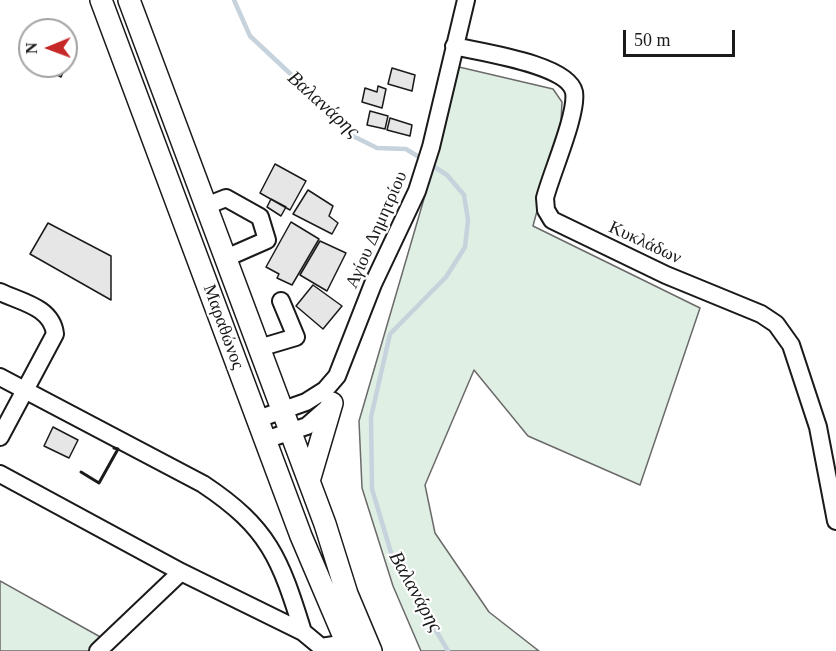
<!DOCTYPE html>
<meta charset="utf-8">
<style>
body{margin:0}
#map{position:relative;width:836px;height:651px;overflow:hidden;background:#fff;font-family:"Times New Roman",serif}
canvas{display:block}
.north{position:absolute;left:18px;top:18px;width:60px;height:60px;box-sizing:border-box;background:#fff;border:2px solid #a3a3a3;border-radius:50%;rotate:269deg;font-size:16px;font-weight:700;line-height:24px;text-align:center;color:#1a1a1a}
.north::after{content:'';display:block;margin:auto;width:21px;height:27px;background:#c62828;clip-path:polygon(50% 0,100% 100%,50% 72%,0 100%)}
.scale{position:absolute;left:623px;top:30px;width:112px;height:27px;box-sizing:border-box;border:3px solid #1a1a1a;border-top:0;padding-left:8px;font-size:18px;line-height:21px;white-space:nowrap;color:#1a1a1a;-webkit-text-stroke:4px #fff;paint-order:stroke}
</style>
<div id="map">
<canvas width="836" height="651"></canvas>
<div class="north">N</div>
<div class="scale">50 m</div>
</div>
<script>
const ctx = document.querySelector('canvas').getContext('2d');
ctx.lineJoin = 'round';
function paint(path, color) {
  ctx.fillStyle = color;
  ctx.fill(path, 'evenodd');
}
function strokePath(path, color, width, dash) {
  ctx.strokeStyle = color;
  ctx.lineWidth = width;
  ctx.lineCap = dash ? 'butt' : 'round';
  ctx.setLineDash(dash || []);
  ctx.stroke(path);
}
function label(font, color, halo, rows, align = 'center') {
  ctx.font = font + ' "Times New Roman",serif';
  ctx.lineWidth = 4.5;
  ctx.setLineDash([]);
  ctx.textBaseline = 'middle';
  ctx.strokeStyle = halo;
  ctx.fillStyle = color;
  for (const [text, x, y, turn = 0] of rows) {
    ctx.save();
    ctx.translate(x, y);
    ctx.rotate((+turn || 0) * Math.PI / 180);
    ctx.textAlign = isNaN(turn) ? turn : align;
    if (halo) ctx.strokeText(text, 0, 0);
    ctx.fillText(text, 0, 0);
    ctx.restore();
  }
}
const green = new Path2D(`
 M459,67L553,89L562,102L561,121L533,226L700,308L640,485L528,436L474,370L425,485L435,533L489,612L539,651H421L393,586L362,488L359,421L440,144Z
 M0,581L104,639L91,651H0Z`);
const stream = new Path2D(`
 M234,0L250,36L297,80L349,134L377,148L406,149L422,159
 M430,164L447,175L464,195L468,220L465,247L446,277L390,334L371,417L372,489L392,556L448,651`);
const building = new Path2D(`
 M49,23L52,30H39L40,27Z
 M42,66H66L61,77Z
 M392,68L415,75L412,91L388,84Z
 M378,86L386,89L382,108L362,102L365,88L377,92Z
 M370,111L388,116L385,129L367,125Z
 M390,118L412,125L410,136L387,130Z
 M275,164L306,181L290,210L260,193Z
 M308,190L333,206L329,216L338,223L332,234L293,214Z
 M271,199L286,207L281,216L267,207Z
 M291,222L319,239L292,285L277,278L279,274L266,267Z
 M48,223L111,256V300L30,254Z
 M320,241L346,253L327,291L300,275Z
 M313,285L342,306L323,329L296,306Z
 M53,427L78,440L69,458L44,446Z`);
const minor = new Path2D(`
 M454,46C479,52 568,64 574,92C578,113 551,174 545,198L546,210L552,220L666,275L761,314L776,324L791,345L818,427L836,521
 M206,206L226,198L260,217L267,240L226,258
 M0,292C21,302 52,307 55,334L0,437
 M259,348L296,337L281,301
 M0,377L203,484C269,528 280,558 303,632
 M258,419L306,402L325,390L337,376L373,284L417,191L431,147L466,0
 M265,440L307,426L332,404
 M0,474L181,572L303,632L321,647L347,643
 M98,651L181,572`);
const major = new Path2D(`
 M101,0L301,536L350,651
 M129,0L325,524L347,594L371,651
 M309,481L332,403`);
const wall = new Path2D(`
 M81,472L99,483L118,449L114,448`);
const streetNames = [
 ["Αγίου Δημητρίου",377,230,-66],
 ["Κυκλάδων",645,243,25],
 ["Μαραθώνος",223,327,70]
];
const waterNames = [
 ["Βαλανάρης",323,105,42],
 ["Βαλανάρης",415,592,61]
];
paint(green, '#e0efe3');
strokePath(green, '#6a6a6a', 1.5);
strokePath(stream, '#c6d2dc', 4.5);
paint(building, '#e6e6e6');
strokePath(building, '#1a1a1a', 1.5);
strokePath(minor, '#1a1a1a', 20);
strokePath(major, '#1a1a1a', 24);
strokePath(minor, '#fff', 16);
strokePath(major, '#fff', 21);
strokePath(wall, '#1a1a1a', 3);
label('18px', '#1a1a1a', '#fff', streetNames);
label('italic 20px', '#1a1a1a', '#fff', waterNames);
</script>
